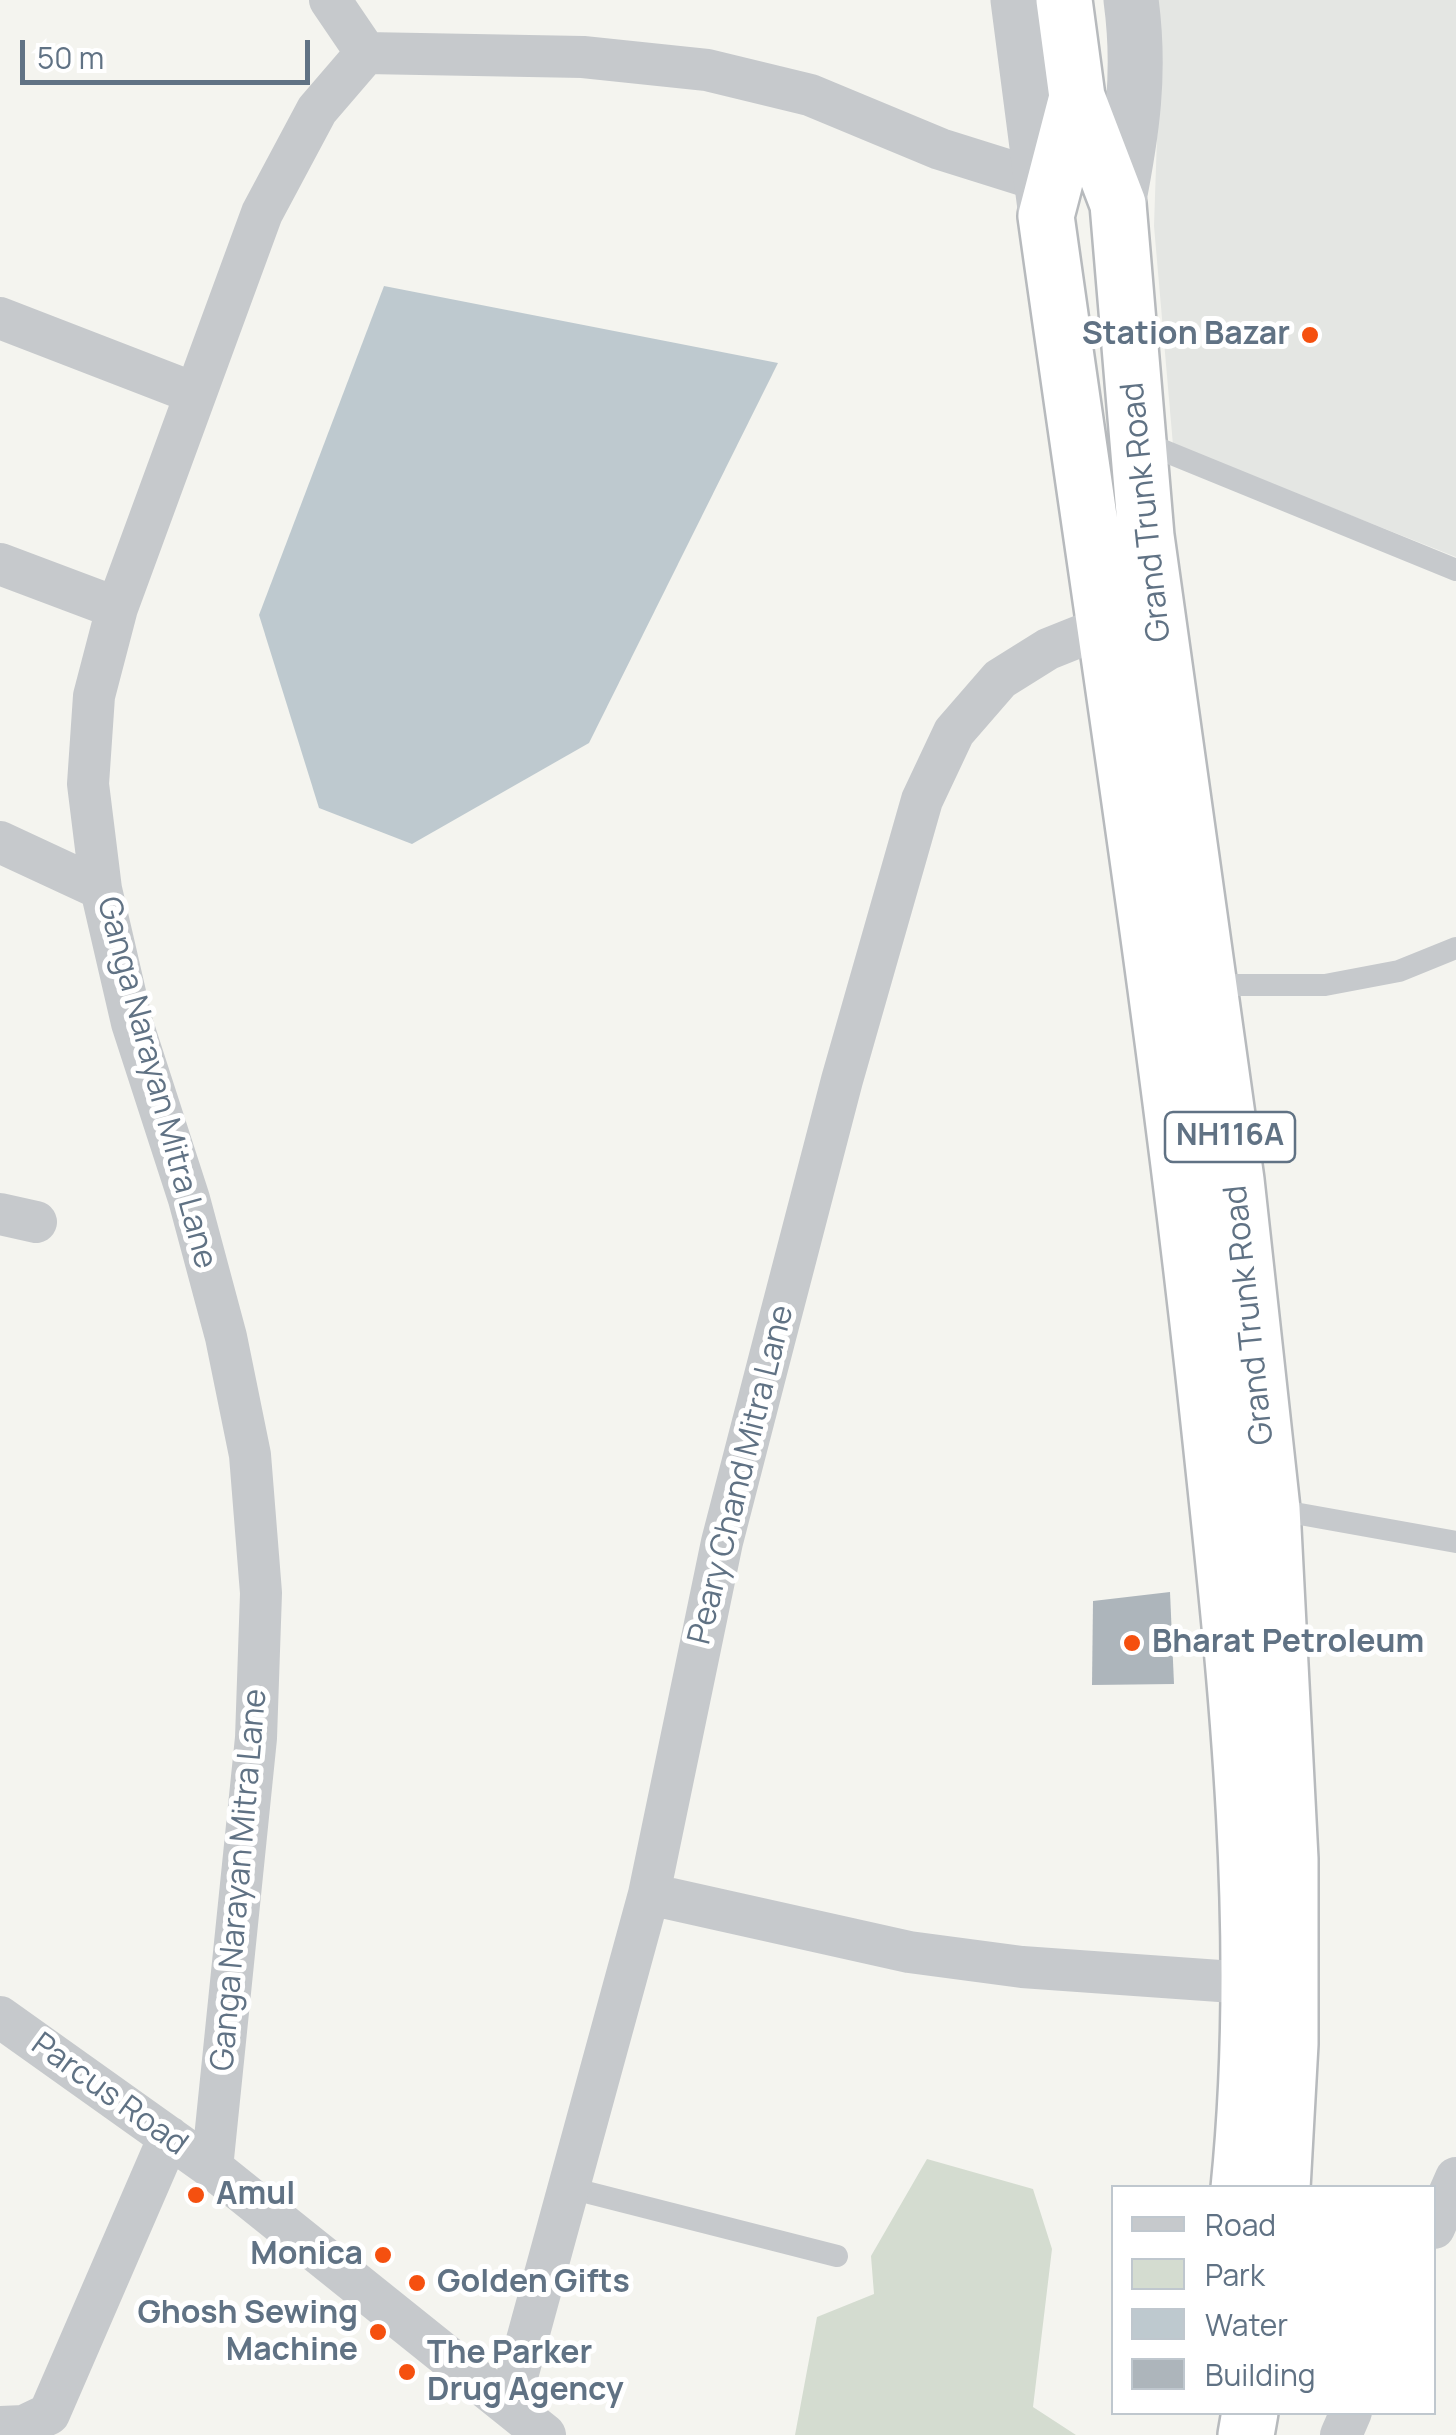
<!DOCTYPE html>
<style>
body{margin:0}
#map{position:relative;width:1456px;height:2435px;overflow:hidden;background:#f4f4ef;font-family:Manrope,sans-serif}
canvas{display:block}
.legend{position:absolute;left:1111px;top:2185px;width:325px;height:230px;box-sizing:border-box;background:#fff;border:2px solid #bfc7ce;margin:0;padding:12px 18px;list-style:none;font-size:30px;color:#607284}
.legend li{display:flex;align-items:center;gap:20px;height:50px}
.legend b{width:50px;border:2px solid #bfc7ce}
.scale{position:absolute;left:20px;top:40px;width:290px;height:45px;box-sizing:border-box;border:5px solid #607284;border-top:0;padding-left:12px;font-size:30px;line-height:35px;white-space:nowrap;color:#607284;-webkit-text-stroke:8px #fff;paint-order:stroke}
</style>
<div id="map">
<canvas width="1456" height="2435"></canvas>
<ul class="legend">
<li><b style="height:12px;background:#c6c9cc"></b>Road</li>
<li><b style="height:28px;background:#d4dcd0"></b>Park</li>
<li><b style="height:28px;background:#bec9cf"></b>Water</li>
<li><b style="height:28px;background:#adb5bb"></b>Building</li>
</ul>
<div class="scale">50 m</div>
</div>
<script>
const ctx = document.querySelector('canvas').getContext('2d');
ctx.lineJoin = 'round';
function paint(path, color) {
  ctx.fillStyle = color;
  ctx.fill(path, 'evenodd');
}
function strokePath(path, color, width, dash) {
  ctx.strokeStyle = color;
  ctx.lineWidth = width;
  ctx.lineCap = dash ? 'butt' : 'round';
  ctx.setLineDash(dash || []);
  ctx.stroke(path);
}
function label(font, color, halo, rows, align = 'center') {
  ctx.font = font + ' Manrope,sans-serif';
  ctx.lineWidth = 10;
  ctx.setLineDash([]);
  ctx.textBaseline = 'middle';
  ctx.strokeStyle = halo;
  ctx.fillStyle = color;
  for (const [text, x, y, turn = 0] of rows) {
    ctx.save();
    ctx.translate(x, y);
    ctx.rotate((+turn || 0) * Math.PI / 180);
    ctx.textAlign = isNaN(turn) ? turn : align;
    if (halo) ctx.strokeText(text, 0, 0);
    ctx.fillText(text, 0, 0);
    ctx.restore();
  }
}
const built = new Path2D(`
 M1150,0H1456V557L1173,445L1154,226L1159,78Z`);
const green = new Path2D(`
 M927,2159L1033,2189L1052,2249L1033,2407L1076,2435H795L817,2317L874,2294L871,2256Z`);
const water = new Path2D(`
 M384,286L778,363L589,743L412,844L319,808L259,615Z`);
const building = new Path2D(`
 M1170,1592L1174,1684L1092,1685L1093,1601Z`);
const service = new Path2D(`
 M1140,441L1456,570
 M1208,985H1325L1399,971L1456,948
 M1272,1509L1456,1542
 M570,2188L837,2256`);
const minor = new Path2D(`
 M330,0L366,53L583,57L707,70L810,95L940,149L1042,181
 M0,318L194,393
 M0,564L117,608
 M0,842L101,889
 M0,1214L36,1222
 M649,1894L909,1952L1022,1967L1248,1983
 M0,2017L212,2168L545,2435
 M212,2168L256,1738L261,1593L250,1455L226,1337L189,1199L132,1023L101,889L88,784L94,696L117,608L262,213L317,110L366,53
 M1434,2228L1456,2178
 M509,2406L649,1894L722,1542L774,1341L842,1080L922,800L954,732L1000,679L1048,649L1103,627
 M0,2427L24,2426L49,2414L169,2137
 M1341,2435L1351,2412`);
const tertiary = new Path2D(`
 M1018,0L1046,216
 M1118,204C1132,133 1141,73 1131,0`);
const trunk = new Path2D(`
 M1064,0L1077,97L1046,216C1102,618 1166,1018 1209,1422C1236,1675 1265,1933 1239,2188
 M1077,97L1118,204L1146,536L1236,1180L1272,1509L1290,1859V2044L1282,2188
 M1246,2435L1250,2412`);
const markers = [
 [1310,335,10,"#f5500f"],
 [1132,1643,10,"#f5500f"],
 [196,2195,10,"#f5500f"],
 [383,2255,10,"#f5500f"],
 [417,2283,10,"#f5500f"],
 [378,2332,10,"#f5500f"],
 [407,2372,10,"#f5500f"]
];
const shields = [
 [1230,1137,130]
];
const shieldNames = [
 ["NH116A",1230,1137]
];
const poiNames = [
 ["Station Bazar",1290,335,"right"],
 ["Bharat Petroleum",1152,1643],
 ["Amul",216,2195],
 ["Monica",363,2255,"right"],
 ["Golden Gifts",437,2283],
 ["Ghosh Sewing",358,2314,"right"],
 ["Machine",358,2351,"right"],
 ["The Parker",427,2354],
 ["Drug Agency",427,2391]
];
const streetNames = [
 ["Grand Trunk Road",1147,512,-96],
 ["Ganga Narayan Mitra Lane",156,1083,75],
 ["Grand Trunk Road",1250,1315,-96],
 ["Peary Chand Mitra Lane",742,1475,-76],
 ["Ganga Narayan Mitra Lane",240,1880,-85],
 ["Parcus Road",109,2095,36]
];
paint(built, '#e4e6e3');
paint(green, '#d4dcd0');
paint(water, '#bec9cf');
paint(building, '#adb5bb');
strokePath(trunk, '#b7babd', 60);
strokePath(service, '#c6c9cc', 22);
strokePath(minor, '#c6c9cc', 42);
strokePath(tertiary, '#c6c9cc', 55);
strokePath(trunk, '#fff', 55);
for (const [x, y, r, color] of markers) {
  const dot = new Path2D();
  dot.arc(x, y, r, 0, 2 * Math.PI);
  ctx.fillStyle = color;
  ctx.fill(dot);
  strokePath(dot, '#fff', 4);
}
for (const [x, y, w] of shields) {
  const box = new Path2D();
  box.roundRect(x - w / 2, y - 25, w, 50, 8);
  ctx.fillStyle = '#fff';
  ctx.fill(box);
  strokePath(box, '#607284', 2.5);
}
label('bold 30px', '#607284', null, shieldNames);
label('bold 32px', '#607284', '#fff', poiNames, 'left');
label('32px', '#607284', '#fff', streetNames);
</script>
